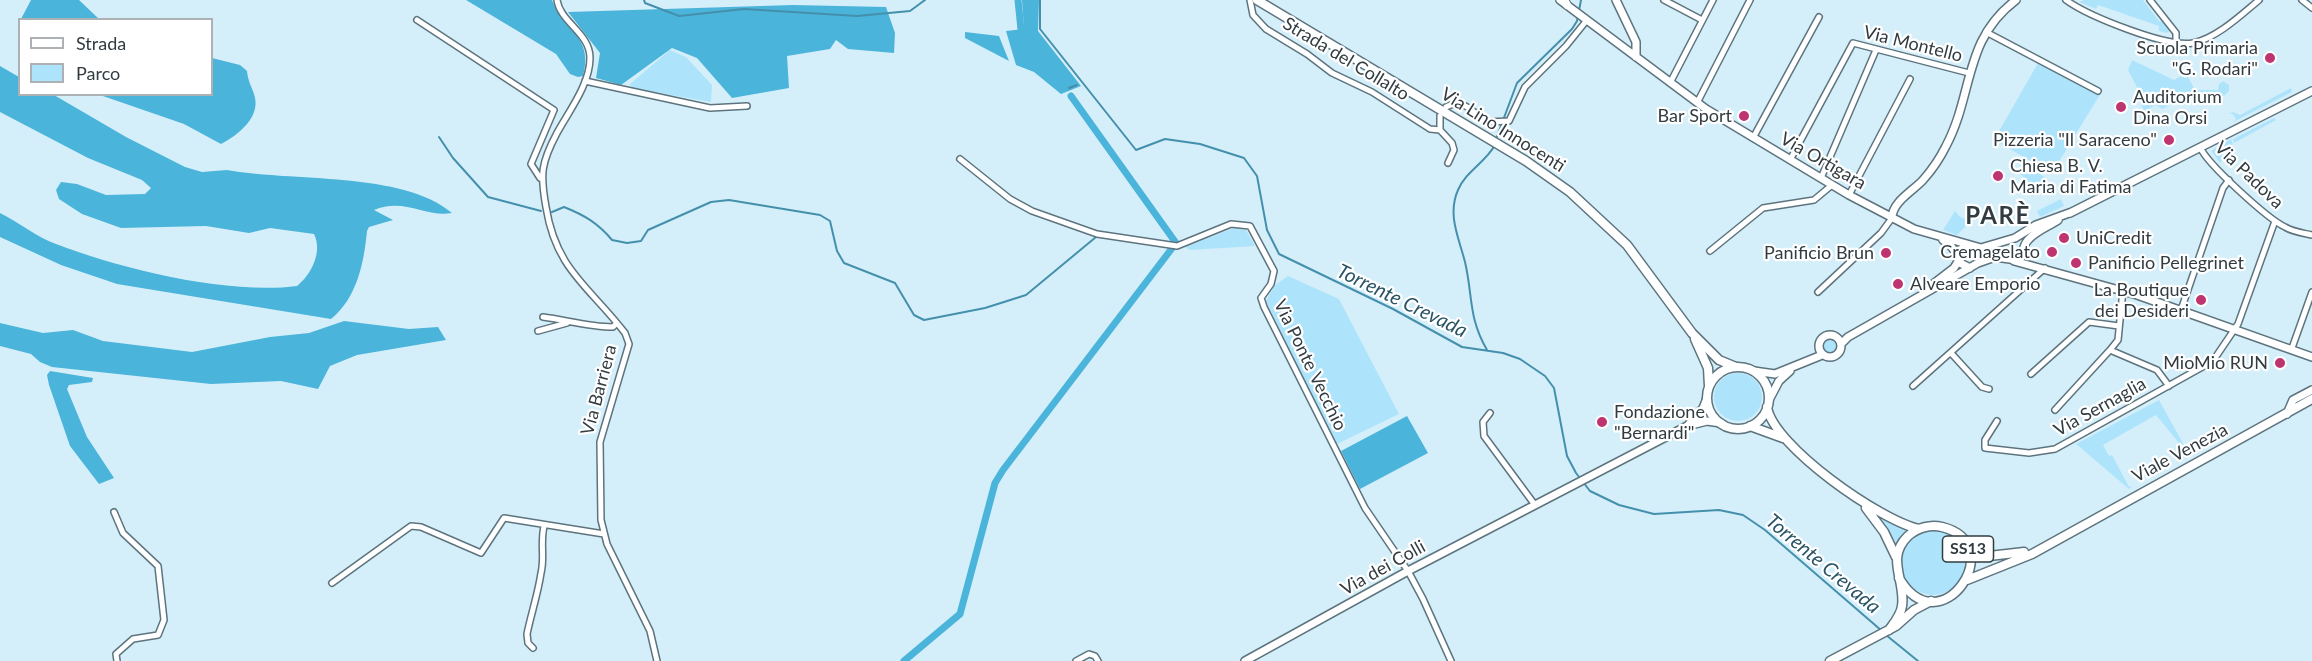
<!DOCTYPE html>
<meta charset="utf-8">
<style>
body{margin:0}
#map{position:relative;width:2312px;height:661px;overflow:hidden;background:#d5effa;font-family:Lato,sans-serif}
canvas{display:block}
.legend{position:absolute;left:18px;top:18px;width:195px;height:78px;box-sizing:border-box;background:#fff;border:2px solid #adb1b3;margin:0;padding:8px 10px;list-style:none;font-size:18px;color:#323c40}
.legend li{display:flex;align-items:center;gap:12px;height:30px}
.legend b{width:30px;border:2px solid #adb1b3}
</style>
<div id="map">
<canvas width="2312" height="661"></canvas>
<ul class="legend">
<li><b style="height:8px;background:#fff"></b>Strada</li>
<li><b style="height:16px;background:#aee4fb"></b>Parco</li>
</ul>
</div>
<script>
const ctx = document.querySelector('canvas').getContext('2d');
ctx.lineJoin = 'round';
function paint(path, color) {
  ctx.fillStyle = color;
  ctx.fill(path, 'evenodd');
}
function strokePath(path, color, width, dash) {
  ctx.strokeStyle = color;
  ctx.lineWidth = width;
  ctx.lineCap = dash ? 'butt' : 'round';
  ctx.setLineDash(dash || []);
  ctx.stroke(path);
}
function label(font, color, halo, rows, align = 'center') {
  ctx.font = font + ' Lato,sans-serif';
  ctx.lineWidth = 4.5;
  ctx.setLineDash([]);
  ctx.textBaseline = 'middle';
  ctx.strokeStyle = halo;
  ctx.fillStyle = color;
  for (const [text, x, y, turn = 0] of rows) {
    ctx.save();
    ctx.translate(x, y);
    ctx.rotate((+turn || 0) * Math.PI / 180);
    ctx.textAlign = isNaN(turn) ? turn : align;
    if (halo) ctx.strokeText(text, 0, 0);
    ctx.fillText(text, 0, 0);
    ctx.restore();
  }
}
const green = new Path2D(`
 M2084,0H2143L2160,22L2163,18L2170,31L2166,33L2159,31V26L2098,5L2096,9L2079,2Z
 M670,50L686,57L712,85L711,102L631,88L630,84Z
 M2132,60L2174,80L2186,73L2195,90H2218L2219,84L2223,81L2229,85V91L2224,96L2207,94L2193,98L2191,94L2162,109L2156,105L2144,111L2140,101L2142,97L2128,70Z
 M2038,63L2101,93L2052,173L1994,140Z
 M2291,88L2292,92L2233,122L2236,119L2233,114H2229L2233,112L2240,115Z
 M2274,118L2276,120L2234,143L2233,139Z
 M2231,139L2233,144L2222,153L2223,159L2220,163L2211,151Z
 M2027,161L2047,180L2038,190L2017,171Z
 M2061,199L2064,206L2040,217L2037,211Z
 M1955,211L1960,217L1971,221L1957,235L1943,230Z
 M1234,228L1246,230L1255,246L1190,250L1185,247Z
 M1288,276L1339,299L1399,414L1335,445L1266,301L1274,286Z
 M1823 346a7 7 0 1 1 14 0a7 7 0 1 1-14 0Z
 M1714 397a24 24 0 1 1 48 0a24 24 0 1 1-48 0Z
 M2159,400L2190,456L2186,459L2181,453L2183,448L2156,415L2103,445L2109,456L2112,455L2129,487L2132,486L2129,489L2076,444Z
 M1879,518L1906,530L1896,543Z
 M1901 563a32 32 0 1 1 64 0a32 32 0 1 1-64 0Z`);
const forest = new Path2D(`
 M31,0H79L99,19H21Z
 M466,0H552C564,31 594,36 583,76L578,77L570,74L556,54Z
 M1022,0H1039L1038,31L1081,86L1061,94L1034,72L1016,65L1006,31L1024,29Z
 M793,5L886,7L895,33L894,53L848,49L836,40L830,49L787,56L789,88L732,98L697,58L672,48L621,85L596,78L600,53L568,12Z
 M965,32L999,36L1009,61L965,38Z
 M212,58L240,65L247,71C248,81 251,85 254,94C262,117 238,135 221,144L184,124L100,95L212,94Z
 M0,66L19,77L20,94L54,95L126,137L185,167L202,172L227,170C291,182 403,171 452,213C426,218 404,197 374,210L393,220L369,227L367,231C364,263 357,298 331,319L117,284L61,265L0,237V213C19,222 36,237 56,244C121,269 228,295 297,286C311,275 323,252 314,234L270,228L249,233L206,226L121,228L82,214L59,199L56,190L61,182L77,184L106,195L145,194L151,188L142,180L88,158L0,112Z
 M344,321L409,329L438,327L446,340L357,355L330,366L318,389L281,381L211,384L52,367L40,362L31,354L0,346V323L43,333L73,330L103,341L192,352L270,337L309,333Z
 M50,371L93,378L92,382L69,385L67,389L87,437L114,478L99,484L70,446L49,385L47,375Z
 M1407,416L1428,453L1360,489L1341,451Z`);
const stream = new Path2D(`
 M644,0L645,3L679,16L744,9L857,16L910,11L925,0
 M1040,0V29L1136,150L1165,139L1200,144L1244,158L1257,176L1267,230L1279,254L1393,309L1462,347L1503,353L1520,359L1545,376L1554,388L1567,456L1576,473L1590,491L1619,505L1654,514L1719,510L1743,515L1765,530L1882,631
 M1069,88L1077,85
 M439,137L453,158L488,197L541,211
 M1496,139L1517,83L1572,29L1577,21L1581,0
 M552,212L564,207C584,215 598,223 612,240L627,243L641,241L648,230L711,202L729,200L820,215L830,221L837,251L844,263L895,283L914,315L924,320L985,308L1026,295L1096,237
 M1487,350C1468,317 1473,296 1465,262C1459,238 1447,215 1458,190C1466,171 1485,163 1495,145
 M1886,635L1918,661`);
const canal = new Path2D(`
 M1018,0L1021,30L1056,75
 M904,661L960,614L995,483L1003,470L1176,243L1071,96`);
const minor = new Path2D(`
 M557,0C560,22 590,33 590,58C590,84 569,111 557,133C541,163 540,174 546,207C556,270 589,286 625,333L629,344L600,442L601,520L607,544L650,631L657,661
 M1250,0L1253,15L1266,29L1307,54L1332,73L1372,92L1430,129L1440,130
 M1664,0L1702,20
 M2066,0C2088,16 2167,48 2193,43C2217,38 2241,15 2259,0
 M2150,0L2176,33V43
 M2302,0L2312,8
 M417,20L554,110L531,164L540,178
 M1986,32L2098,91
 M585,81L710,108L747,106
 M1670,83L1713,0
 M1697,103L1750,0
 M1446,107C1465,96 1473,115 1489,122L1509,121L1525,87L1566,46L1587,20
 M1440,116V130L1452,143L1454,150L1448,163
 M1753,138L1819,17
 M2200,147C2207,164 2268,219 2285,227C2293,232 2303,233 2312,235
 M960,159L1010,199L1032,211L1097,234L1177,246L1231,224L1250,226L1274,271L1271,284L1261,298L1264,307L1365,508L1408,571L1423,599L1451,661
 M1790,160L1853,43L1969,73
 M1821,178L1876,50
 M1849,195L1910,79
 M1710,251L1763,208L1814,200L1832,185
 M2123,290L2118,340L2110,350L2157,370L2169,386
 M1818,292L1881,233L1892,218
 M2181,310L2223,188L2229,180
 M543,317C566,320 589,327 613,327L617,323
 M538,331L567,323
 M2292,348L2312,292
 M1951,353L1982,387L1989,389
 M2031,374L2089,322L2119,326
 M1913,386L2045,268
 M2055,410L2110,350
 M1490,413L1483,422L1484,436L1535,505
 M1997,421L1985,440V448L2029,453L2055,449L2213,361L2238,324L2275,221
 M114,512L123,533L158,566L164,620L158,635L133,639L116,654L117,661
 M332,583L411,526L421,527L481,553L504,518L604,534
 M533,648L528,643L527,634C531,614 538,594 541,573C545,557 540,545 544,526
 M1076,661L1089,654L1095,656L1098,661`);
const tertiary = new Path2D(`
 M1560,0L1706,109L1849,195L1914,229L1981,248L2015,238L2036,225L2072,212
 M1616,0L1636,42V57
 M2070,213L2312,91
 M1892,218C1892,202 1913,191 1923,180C1932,170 1940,158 1946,146C1974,93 1963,40 2016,0
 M1943,240L1951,246L1958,256
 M1968,245L1960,250V263L1970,268
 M2014,261L2137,295L2312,357
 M1928,288L1954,268L1959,260
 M1819 346a11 11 0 1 1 22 0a11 11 0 1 1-22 0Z
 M1841,344L1848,337L1978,263L1995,257L2017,260C2025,253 2022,245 2029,239C2036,231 2049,226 2058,220
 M1754,371L1775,374L1822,355
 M1769,400L1779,381L1790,371
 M2287,414L2293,400L2312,390
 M1689,424L1703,408L1707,398
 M1245,661L1408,571L1687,426L1707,421L1721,423`);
const secondary = new Path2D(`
 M1564,0L1567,5`);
const primary = new Path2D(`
 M1257,0L1526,161L1570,192L1627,245L1692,333L1719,360L1736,367
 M1695,339L1708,368L1709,386
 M1707 398a31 31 0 1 1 62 0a31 31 0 1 1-62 0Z
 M1767,407C1773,446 1881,521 1919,529
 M1750,426L1783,438
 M1866,508L1884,532L1896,557
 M1968,548L1989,556L2024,552
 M1967,580L2032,554L2312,399
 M1889,630C1894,623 1901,615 1902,606C1906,581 1885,558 1908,536C1917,528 1930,524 1942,527C2011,544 1940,648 1899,578
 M1830,661L1896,626L1914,610L1931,601`);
const markers = [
 [2270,58,6,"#be3470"],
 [2121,107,6,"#be3470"],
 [1744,116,6,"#be3470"],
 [2169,140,6,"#be3470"],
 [1998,176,6,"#be3470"],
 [2064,238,6,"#be3470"],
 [2052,252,6,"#be3470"],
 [1886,253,6,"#be3470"],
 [2076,263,6,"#be3470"],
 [1898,284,6,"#be3470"],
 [2201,300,6,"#be3470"],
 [2280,363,6,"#be3470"],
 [1602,422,6,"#be3470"]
];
const shields = [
 [1968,549,51]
];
const shieldNames = [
 ["SS13",1968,549]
];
const streetNames = [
 ["Via Montello",1913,44,14],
 ["Strada del Collalto",1346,59,31],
 ["Via Lino Innocenti",1503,130,32],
 ["Via Ortigara",1823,161,30],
 ["Via Padova",2249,175,44],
 ["Via Ponte Vecchio",1310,365,64],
 ["Via Barriera",599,390,-75],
 ["Via Sernaglia",2100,407,-29],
 ["Viale Venezia",2180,453,-28],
 ["Via dei Colli",1383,568,-29]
];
const poiNames = [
 ["Scuola Primaria",2258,48],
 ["\"G. Rodari\"",2258,69],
 ["Auditorium",2133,97,"left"],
 ["Dina Orsi",2133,118,"left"],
 ["Bar Sport",1732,116],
 ["Pizzeria \"Il Saraceno\"",2157,140],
 ["Chiesa B. V.",2010,166,"left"],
 ["Maria di Fatima",2010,187,"left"],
 ["UniCredit",2076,238,"left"],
 ["Cremagelato",2040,252],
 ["Panificio Brun",1874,253],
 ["Panificio Pellegrinet",2088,263,"left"],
 ["Alveare Emporio",1910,284,"left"],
 ["La Boutique",2189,290],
 ["dei Desideri",2189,311],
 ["MioMio RUN",2268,363],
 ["Fondazione",1614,412,"left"],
 ["\"Bernardi\"",1614,433,"left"]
];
const waterNames = [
 ["Torrente Crevada",1402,301,26],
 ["Torrente Crevada",1823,564,40]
];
const districtNames = [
 ["PARÈ",1998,216]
];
paint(green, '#aee4fb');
paint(forest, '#4bb4da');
strokePath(stream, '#4490ac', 2);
strokePath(canal, '#4bb4da', 7);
strokePath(minor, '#5d747e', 8);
strokePath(tertiary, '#5d747e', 10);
strokePath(secondary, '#5d747e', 10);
strokePath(primary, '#5d747e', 11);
strokePath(minor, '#fff', 5);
strokePath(tertiary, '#fff', 7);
strokePath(secondary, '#fff', 8);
strokePath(primary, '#fff', 8);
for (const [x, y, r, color] of markers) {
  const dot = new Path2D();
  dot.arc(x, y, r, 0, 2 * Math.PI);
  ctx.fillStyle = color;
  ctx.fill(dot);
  strokePath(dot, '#fff', 2);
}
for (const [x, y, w] of shields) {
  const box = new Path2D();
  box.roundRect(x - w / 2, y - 13, w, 26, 4.5);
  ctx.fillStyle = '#fff';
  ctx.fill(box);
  strokePath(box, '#323c40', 1.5);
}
label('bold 16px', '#323c40', null, shieldNames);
label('18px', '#323c40', '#fff', streetNames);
label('18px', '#323c40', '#fff', poiNames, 'right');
label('italic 20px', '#285465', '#fff', waterNames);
ctx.letterSpacing = '1.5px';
label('bold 24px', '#323c40', '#fff', districtNames);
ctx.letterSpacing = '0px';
</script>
